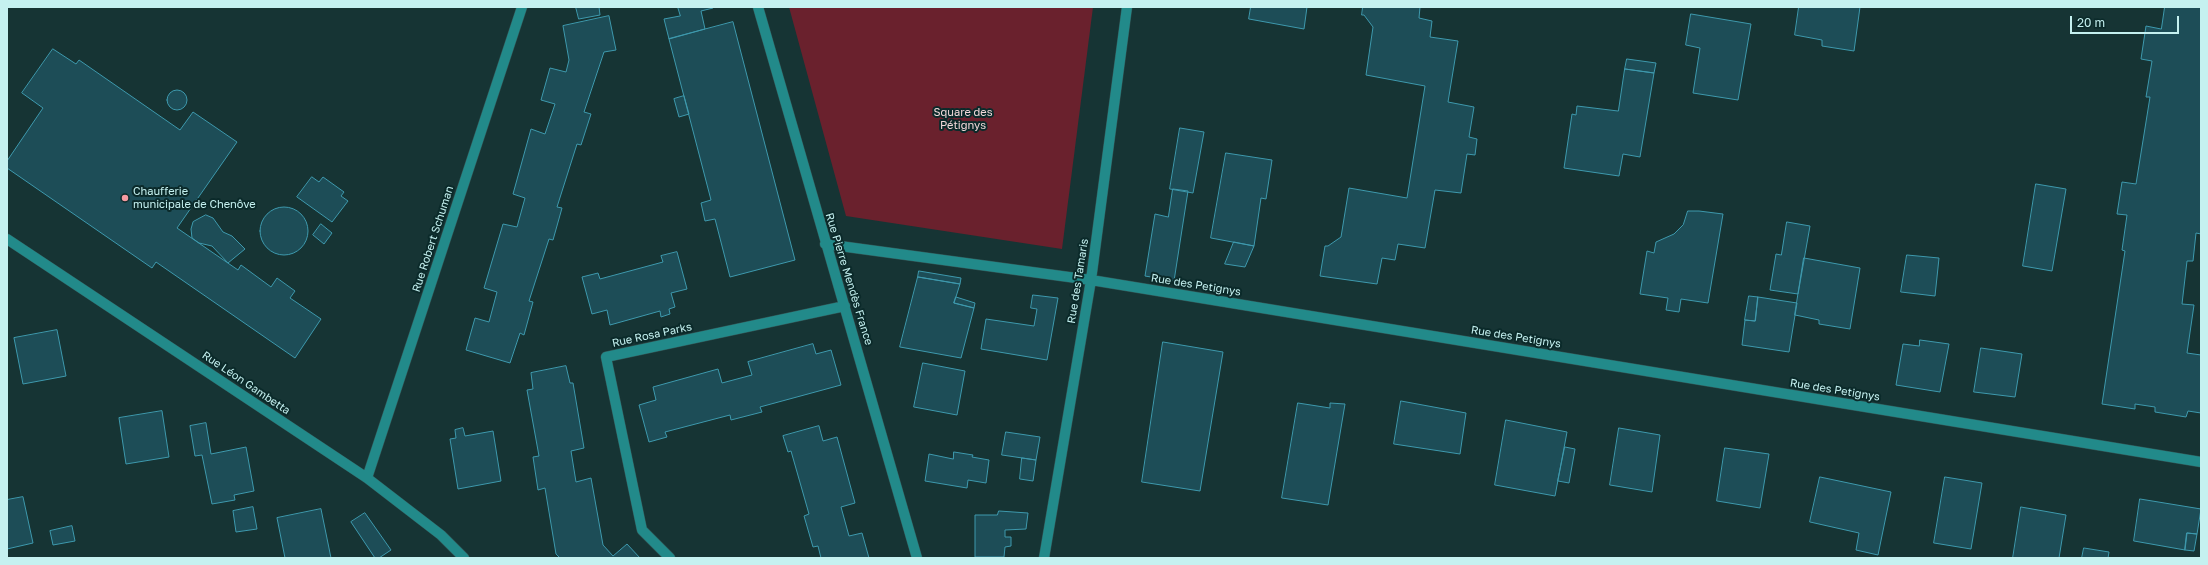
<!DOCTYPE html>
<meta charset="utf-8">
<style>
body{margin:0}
#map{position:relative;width:2208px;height:565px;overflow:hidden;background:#163434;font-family:"Golos Text",sans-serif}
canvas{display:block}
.frame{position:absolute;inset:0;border:8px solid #c5f1f0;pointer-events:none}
.scale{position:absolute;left:2070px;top:16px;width:109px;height:18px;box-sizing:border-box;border:2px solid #c5f1f0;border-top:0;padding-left:5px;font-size:12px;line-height:14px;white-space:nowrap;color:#c5f1f0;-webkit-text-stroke:3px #0b2a2a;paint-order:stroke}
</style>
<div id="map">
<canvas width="2208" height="565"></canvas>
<div class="frame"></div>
<div class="scale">20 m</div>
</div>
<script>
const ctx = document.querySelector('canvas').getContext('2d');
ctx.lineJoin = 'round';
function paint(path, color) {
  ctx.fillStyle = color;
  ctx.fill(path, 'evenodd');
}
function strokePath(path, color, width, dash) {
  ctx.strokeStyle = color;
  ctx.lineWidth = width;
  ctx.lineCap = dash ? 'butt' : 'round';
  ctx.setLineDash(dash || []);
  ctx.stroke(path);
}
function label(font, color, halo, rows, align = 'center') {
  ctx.font = font + ' "Golos Text",sans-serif';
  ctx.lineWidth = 4;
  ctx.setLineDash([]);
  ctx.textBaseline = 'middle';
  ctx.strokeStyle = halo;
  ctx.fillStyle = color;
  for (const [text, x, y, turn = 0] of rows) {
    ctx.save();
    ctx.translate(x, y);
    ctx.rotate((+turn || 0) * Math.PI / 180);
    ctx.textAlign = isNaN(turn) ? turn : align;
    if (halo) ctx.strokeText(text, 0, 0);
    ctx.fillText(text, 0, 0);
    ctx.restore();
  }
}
const green = new Path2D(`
 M789,7H1093L1062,249L846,216Z`);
const building = new Path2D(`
 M576,7H599L600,15L579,19Z
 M678,7H713V8L701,11L705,29L669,39L664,19L680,16Z
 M1251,7H1307L1304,29L1249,19Z
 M1363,7H1420L1419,18L1432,21L1430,37L1458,41L1448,102L1474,107L1469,137L1477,139L1475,155L1467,154L1461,193L1435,190L1425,248L1398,244L1395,260L1382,258L1377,284L1320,276L1325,246H1328L1341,237L1349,188L1407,198L1425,86L1366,75L1373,27L1364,15H1362Z
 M1799,7H1860L1854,51L1822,46V40L1795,35Z
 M2165,7H2201V234L2196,233L2193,261H2187L2182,304L2194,305L2187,353L2201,355V413L2188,411L2186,417L2155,412V407L2135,404V409L2102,404L2125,251L2122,250L2127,215L2117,214L2122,182L2136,184L2150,97H2146L2152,61L2141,59L2146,26L2161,29Z
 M1691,14L1751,24L1738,100L1693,93L1700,48L1686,45Z
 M609,16L616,50L604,52L584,112L591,114L581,145L577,144L557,207L562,208L553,240L549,239L529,301L533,302L524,335L520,333L510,363L466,350L475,318L489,322L497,292L484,288L503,224L517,227L525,198L513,194L531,129L545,134L555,104L541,100L550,68L566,72L569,60L563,26Z
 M733,22L795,260L730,277L715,219L705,221L701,203L711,200L669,39Z
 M53,49L76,64L79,60L180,130L193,112L237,142L177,228L238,270L241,265L271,287L277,278L295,291L290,298L321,319L295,358L156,262L152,268L7,168V161L43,108L22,93Z
 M1627,59L1656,63L1654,73L1625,69Z
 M1625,69L1654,73L1640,157L1623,154L1619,176L1564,168L1572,114L1576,115L1577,106L1618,111Z
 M167 100a10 10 0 1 1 20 0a10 10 0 1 1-20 0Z
 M684,96L689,114L679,117L674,99Z
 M1180,128L1204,132L1193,193L1170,189Z
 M1226,153L1272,160L1266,199L1261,198L1254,246L1211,238Z
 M312,177L319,182L323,177L344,192L341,196L348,201L332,222L297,197Z
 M2036,184L2066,189L2052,271L2023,266Z
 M1173,189L1188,191L1174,281L1145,276L1155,214L1168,217Z
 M260 231a24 24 0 1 1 48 0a24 24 0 1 1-48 0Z
 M1688,211H1699L1723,214L1708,303L1681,299L1679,312L1666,310L1668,298L1640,294L1647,251L1654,253L1656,242L1674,234L1683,225Z
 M206,215L213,218L223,232L232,236L245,249L228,263L212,246L199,243L192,238L191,229L193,222Z
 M1787,222L1810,226L1798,294L1770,290L1776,254L1781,255Z
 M321,224L332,233L324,244L313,235Z
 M1234,242L1254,246L1245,267L1225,264Z
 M677,252L687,289L671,293L675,307L669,309L670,314L661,317L660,311L610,325L607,310L592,314L582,277L598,273L600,279L663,262L661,256Z
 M1907,255L1939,258L1935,296L1901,292Z
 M1804,258L1860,268L1850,329L1819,324V320L1795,315Z
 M919,271L961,278L960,284L918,277Z
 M918,277L960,284L954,303L974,308L961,358L900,347Z
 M1033,295L1058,298L1047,360L981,349L986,319L1034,326L1037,309L1031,308Z
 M1749,296L1758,297L1755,321L1745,320Z
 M956,297L975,303L974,308L954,303Z
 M1758,297L1797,303L1789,352L1742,345L1745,320L1755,321Z
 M57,330L66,376L23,384L14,338Z
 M1920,340L1949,344L1940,392L1896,385L1903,344L1919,346Z
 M1163,342L1223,352L1200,491L1142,482Z
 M813,344L816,354L831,350L841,385L760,407L762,412L731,420L730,415L665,432L667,437L649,442L639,405L656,400L653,387L718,369L722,383L752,375L748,362Z
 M1981,348L2022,354L2015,397L1974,392Z
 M923,363L965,371L957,415L914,407Z
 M566,366L570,383H573L584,448L571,451L576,482L591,478L603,545L613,556L627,544L640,558H560L556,554L545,488L538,490L533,457L539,456L527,390L533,389L531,373Z
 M1401,401L1466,413L1460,454L1394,444Z
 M1298,403L1330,408V403L1345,404L1328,505L1282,498Z
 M162,411L169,457L126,464L119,418Z
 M1506,420L1567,432L1555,496L1495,485Z
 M206,423L211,454L246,447L254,491L234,495L235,500L212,504L202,455L195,456L190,426Z
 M819,426L823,441L837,437L855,503L841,507L849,536L862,533L869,558H821L818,546L813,547L804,516L809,514L791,451L788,452L783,436Z
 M463,428L465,436L493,431L501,481L458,489L450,439L456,438L455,430Z
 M1619,428L1660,435L1652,492L1610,485Z
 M1006,432L1040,437L1036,460L1002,455Z
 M1565,447L1575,449L1569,483L1558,481Z
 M1725,448L1769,454L1760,508L1717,501Z
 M954,452L973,455L972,457L989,460L986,483L968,480L967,488L925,481L929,454L953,459Z
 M1022,458L1036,460L1033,481L1020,479Z
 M1820,477L1891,492L1878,555L1856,550L1859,533L1810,522Z
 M1945,477L1982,483L1971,549L1934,543Z
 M23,497L33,543L7,549V500Z
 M2140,499L2201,509L2197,534L2187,533L2185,550L2134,541Z
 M253,507L257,529L236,532L233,511Z
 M2021,507L2066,515L2059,558H2013Z
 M321,509L331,558H285L277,518Z
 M999,511L1028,513L1026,529L1005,530V537H1011V546L1005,547L1004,557H975V515H997Z
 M365,513L391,550L379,558H375L351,522Z
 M72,526L75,541L53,545L50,531Z
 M2187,533L2197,534L2194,551L2185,550Z
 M2084,548L2109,552L2108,558H2082Z`);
const minor = new Path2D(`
 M758,7L917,558
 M7,239L367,478L441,535L464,558
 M825,244L1091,280L2201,462
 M367,478L522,7
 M670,558L642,530L606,357L845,306
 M1044,558L1091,280L1127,7`);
const markers = [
 [125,198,4,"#f49aa1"]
];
const parkNames = [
 ["Square des",963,113],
 ["Pétignys",963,126]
];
const poiNames = [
 ["Chaufferie",133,192],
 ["municipale de Chenôve",133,205]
];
const streetNames = [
 ["Rue Robert Schuman",433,239,-72],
 ["Rue Pierre Mendès France",849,279,73],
 ["Rue des Tamaris",1078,281,-81],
 ["Rue des Petignys",1196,285,9],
 ["Rue Rosa Parks",652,335,-12],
 ["Rue des Petignys",1516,337,9],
 ["Rue Léon Gambetta",246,383,34],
 ["Rue des Petignys",1835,390,9]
];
paint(green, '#6a212d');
paint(building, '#1d4d57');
strokePath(building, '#3e99ad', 1);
strokePath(minor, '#335353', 11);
strokePath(minor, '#228a8a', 10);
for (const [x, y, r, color] of markers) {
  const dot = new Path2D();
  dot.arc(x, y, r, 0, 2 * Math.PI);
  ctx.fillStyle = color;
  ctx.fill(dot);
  strokePath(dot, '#0b2a2a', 1.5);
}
label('11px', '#f2d8d9', '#0b2a2a', parkNames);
label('11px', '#c5f1f0', '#0b2a2a', poiNames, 'left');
label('11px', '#c5f1f0', '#0b2a2a', streetNames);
</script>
